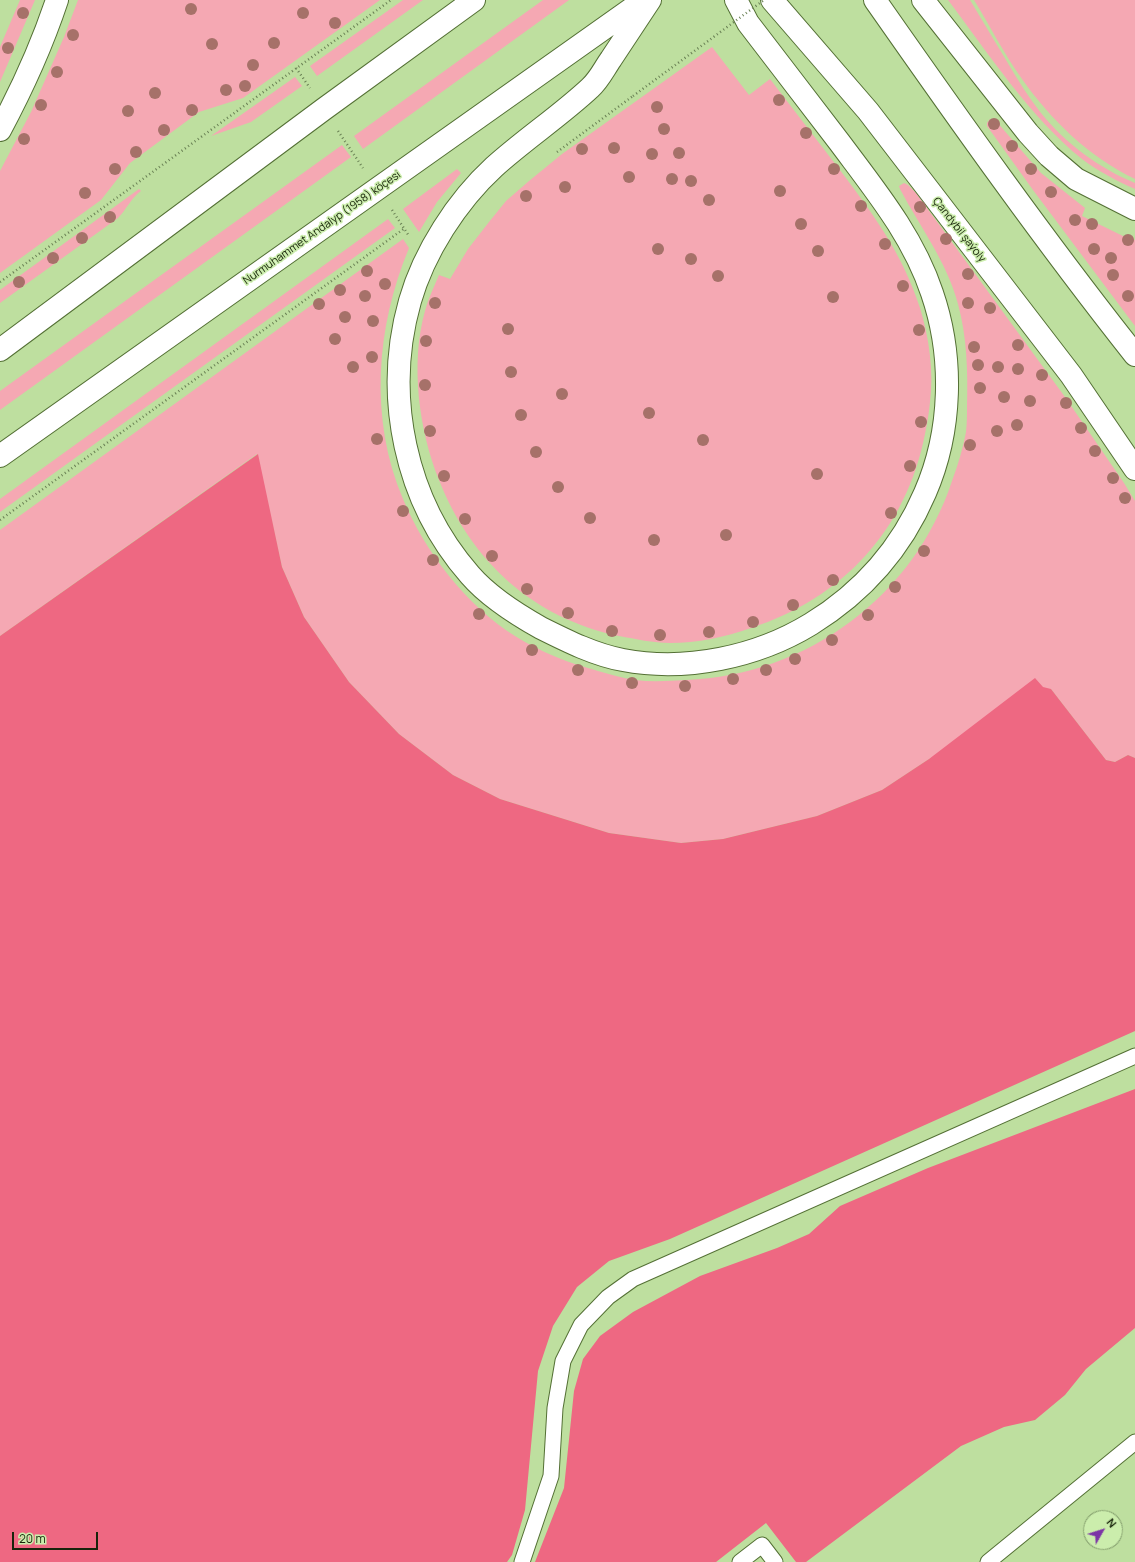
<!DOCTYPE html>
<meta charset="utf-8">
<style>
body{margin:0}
#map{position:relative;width:1135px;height:1562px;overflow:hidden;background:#bedf9f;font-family:Manrope,sans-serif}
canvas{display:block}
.north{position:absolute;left:1083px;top:1510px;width:40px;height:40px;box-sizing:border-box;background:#cbedac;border:1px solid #839d6c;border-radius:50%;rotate:51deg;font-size:11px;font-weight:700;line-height:16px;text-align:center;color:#18240b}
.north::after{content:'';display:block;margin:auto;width:14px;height:18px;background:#7c34a6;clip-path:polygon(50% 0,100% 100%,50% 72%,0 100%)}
.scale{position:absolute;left:12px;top:1532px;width:86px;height:18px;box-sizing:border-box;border:2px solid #18240b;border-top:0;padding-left:5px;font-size:12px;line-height:14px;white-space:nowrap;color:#18240b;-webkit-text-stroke:3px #cbedac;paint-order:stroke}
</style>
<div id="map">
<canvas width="1135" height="1562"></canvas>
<div class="north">N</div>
<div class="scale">20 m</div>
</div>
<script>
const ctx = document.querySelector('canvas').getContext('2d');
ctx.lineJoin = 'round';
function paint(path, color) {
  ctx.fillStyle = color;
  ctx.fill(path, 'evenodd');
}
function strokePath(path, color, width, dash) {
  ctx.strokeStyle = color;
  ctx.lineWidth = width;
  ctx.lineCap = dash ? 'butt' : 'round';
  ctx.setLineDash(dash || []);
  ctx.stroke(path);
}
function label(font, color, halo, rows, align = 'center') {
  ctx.font = font + ' Manrope,sans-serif';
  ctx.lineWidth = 3;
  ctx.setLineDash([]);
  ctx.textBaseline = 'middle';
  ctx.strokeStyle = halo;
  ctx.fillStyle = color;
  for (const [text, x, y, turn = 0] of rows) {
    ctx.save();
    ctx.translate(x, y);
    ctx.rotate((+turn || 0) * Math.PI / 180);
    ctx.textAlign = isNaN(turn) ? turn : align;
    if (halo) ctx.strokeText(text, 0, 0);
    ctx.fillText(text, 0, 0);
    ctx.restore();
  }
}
const green = new Path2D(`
 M20,0H35L0,82V47Z
 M78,0H380L243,98L199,112L130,163L101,200L0,273V171L31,112L64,37Z
 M403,0H423L317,76L310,66Z
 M543,0H569L363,149L354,136Z
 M948,0H970C983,22 996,43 1009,65C1019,82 1029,98 1041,113C1066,144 1099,168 1135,183V189C1117,181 1098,171 1082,159C1030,117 988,53 948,0Z
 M974,0H1135V179C1089,157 1051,120 1022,79C1004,54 990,26 974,0Z
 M712,47L749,95L770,79C792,108 814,136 836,165C871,211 902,252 920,308C929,337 934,372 930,402C929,413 927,424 925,434C906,530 843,598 751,628C725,637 697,643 670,643C653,643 636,639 619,636C533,618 471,561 439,480C419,430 410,364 425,311C428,299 434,287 439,275L450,279L468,249L489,222L506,201L529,181L562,154Z
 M295,77L302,86L251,122L211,136Z
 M990,119L996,121L1041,173L1085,208L1082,216L1123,236L1135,240V326L1033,190L987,126V123Z
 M342,145L351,157L0,410V391Z
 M457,169L461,173L437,202L419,232L403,209Z
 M904,183L908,185L916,193L1065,397L1124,483L1135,501V758L1128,755L1115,762L1106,760L1051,689L929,759L882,790L817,816L723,839L681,843L609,833L500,799L453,775L399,734L349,682L304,617L282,567L257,454L0,636V530L403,239L409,248C376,327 369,419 403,499C425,552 466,605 515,636C540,652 569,663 598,671C610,674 622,678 635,680C652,682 669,681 686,680C808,675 914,596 952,481C958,465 963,448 966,432C967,423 967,414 967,406C968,372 967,337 958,304C947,262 920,227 900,189L899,186Z
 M139,189L141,191C131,198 126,210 118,218L0,303V290Z
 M388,219L395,228L0,512V499Z`);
const forest = new Path2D(`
 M258,454L282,567L304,617L349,682L399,734L453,775L500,799L609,833L681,843L723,839L817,816L882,790L929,759L1035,678L1043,687L1051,689L1106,760L1115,762L1128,755L1135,758V1031L670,1239L609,1261L577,1287L553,1326L538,1371L525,1510L512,1555L507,1562H0V636Z
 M1135,1089V1328L1086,1369L1065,1395L1035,1420L1004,1427L961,1446L806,1562H796L766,1523L716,1562H535L564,1488L574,1391L583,1359L600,1336L633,1312L700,1276L777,1248L809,1234L840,1206L928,1168Z`);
const path = new Path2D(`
 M296,68L310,88
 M338,131L363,168
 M557,152L633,96
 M392,210L409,236
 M0,282L391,0
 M0,520L405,228`);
const lane = new Path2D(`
 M522,1562L551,1476L555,1408L563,1361L581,1325L608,1297L633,1279L1135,1056
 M740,1562L762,1545L775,1562
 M988,1562L1135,1442`);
const secondary = new Path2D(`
 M772,0L868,111L1071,375L1135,469
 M875,0C959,120 1044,240 1135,355`);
const primary = new Path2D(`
 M650,0C637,20 624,39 611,59C604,69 599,80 590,88C560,116 525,139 494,167C457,201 424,252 410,301C383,396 405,501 470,575C489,597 516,614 541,628C567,641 595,655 623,660C686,672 757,657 811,624C863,592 901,549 925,493C952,431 954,357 932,293C913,236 875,190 840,143C809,103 779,63 748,23L736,0
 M923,0L1028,133L1049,156L1076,179L1135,209
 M0,130C22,89 42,45 57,0
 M0,350L324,109L474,0
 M0,456L644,0`);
const pathBridge = new Path2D(`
 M633,96L764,0`);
const trees = [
 [191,9],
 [23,13],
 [303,13],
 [335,23],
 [73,35],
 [274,43],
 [212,44],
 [8,48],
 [253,65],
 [57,72],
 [245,86],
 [226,90],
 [155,93],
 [779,100],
 [41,105],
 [657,107],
 [192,110],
 [128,111],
 [994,124],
 [664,129],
 [164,130],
 [806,133],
 [24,139],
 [1012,146],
 [614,148],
 [582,149],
 [136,152],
 [679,153],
 [652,154],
 [115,169],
 [834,169],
 [1031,169],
 [629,177],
 [672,179],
 [691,181],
 [565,187],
 [780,191],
 [1051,192],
 [85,193],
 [526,196],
 [709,200],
 [861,206],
 [920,207],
 [110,217],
 [1075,220],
 [801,224],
 [1092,224],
 [82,238],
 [946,239],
 [1128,240],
 [885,244],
 [658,249],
 [1094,249],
 [818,251],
 [53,258],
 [1111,258],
 [691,259],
 [367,271],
 [968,274],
 [1113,275],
 [718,276],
 [19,282],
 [385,284],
 [903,286],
 [340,290],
 [365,296],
 [1128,296],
 [833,297],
 [435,303],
 [968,303],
 [319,304],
 [990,308],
 [345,317],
 [373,321],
 [508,329],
 [919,330],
 [335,339],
 [426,341],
 [1018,345],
 [974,347],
 [372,357],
 [978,365],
 [353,367],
 [998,367],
 [1018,369],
 [511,372],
 [1042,375],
 [425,385],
 [980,388],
 [562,394],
 [1004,397],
 [1030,401],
 [1066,403],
 [649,413],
 [521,415],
 [921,422],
 [1017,425],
 [1081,428],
 [430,431],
 [997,431],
 [377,439],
 [703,440],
 [970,445],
 [1095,451],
 [536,452],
 [910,466],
 [817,474],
 [444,476],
 [1113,478],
 [558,487],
 [1125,498],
 [403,511],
 [891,513],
 [590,518],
 [465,519],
 [726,535],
 [654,540],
 [924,551],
 [492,556],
 [433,560],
 [833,580],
 [895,587],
 [527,589],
 [793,605],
 [568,613],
 [479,614],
 [868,615],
 [753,622],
 [612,631],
 [709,632],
 [660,635],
 [832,640],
 [532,650],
 [795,659],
 [578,670],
 [766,670],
 [733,679],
 [632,683],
 [685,686]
];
const streetNames = [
 ["Nurmuhammet Andalyp (1958) köçesi",322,228,-35],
 ["Çandybil şaýoly",959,230,52]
];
paint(green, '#f5a8b3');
paint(forest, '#ee6882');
strokePath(lane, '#547035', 17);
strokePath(secondary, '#547035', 24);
strokePath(primary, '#547035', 24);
strokePath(path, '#698054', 2.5, [1, 3]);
strokePath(lane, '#fff', 15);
strokePath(secondary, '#fff', 22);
strokePath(primary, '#fff', 22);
strokePath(pathBridge, '#698054', 2.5, [1, 3]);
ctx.fillStyle = '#a67169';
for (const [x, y] of trees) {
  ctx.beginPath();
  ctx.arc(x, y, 6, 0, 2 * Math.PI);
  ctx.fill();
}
label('11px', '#18240b', '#cbedac', streetNames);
</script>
